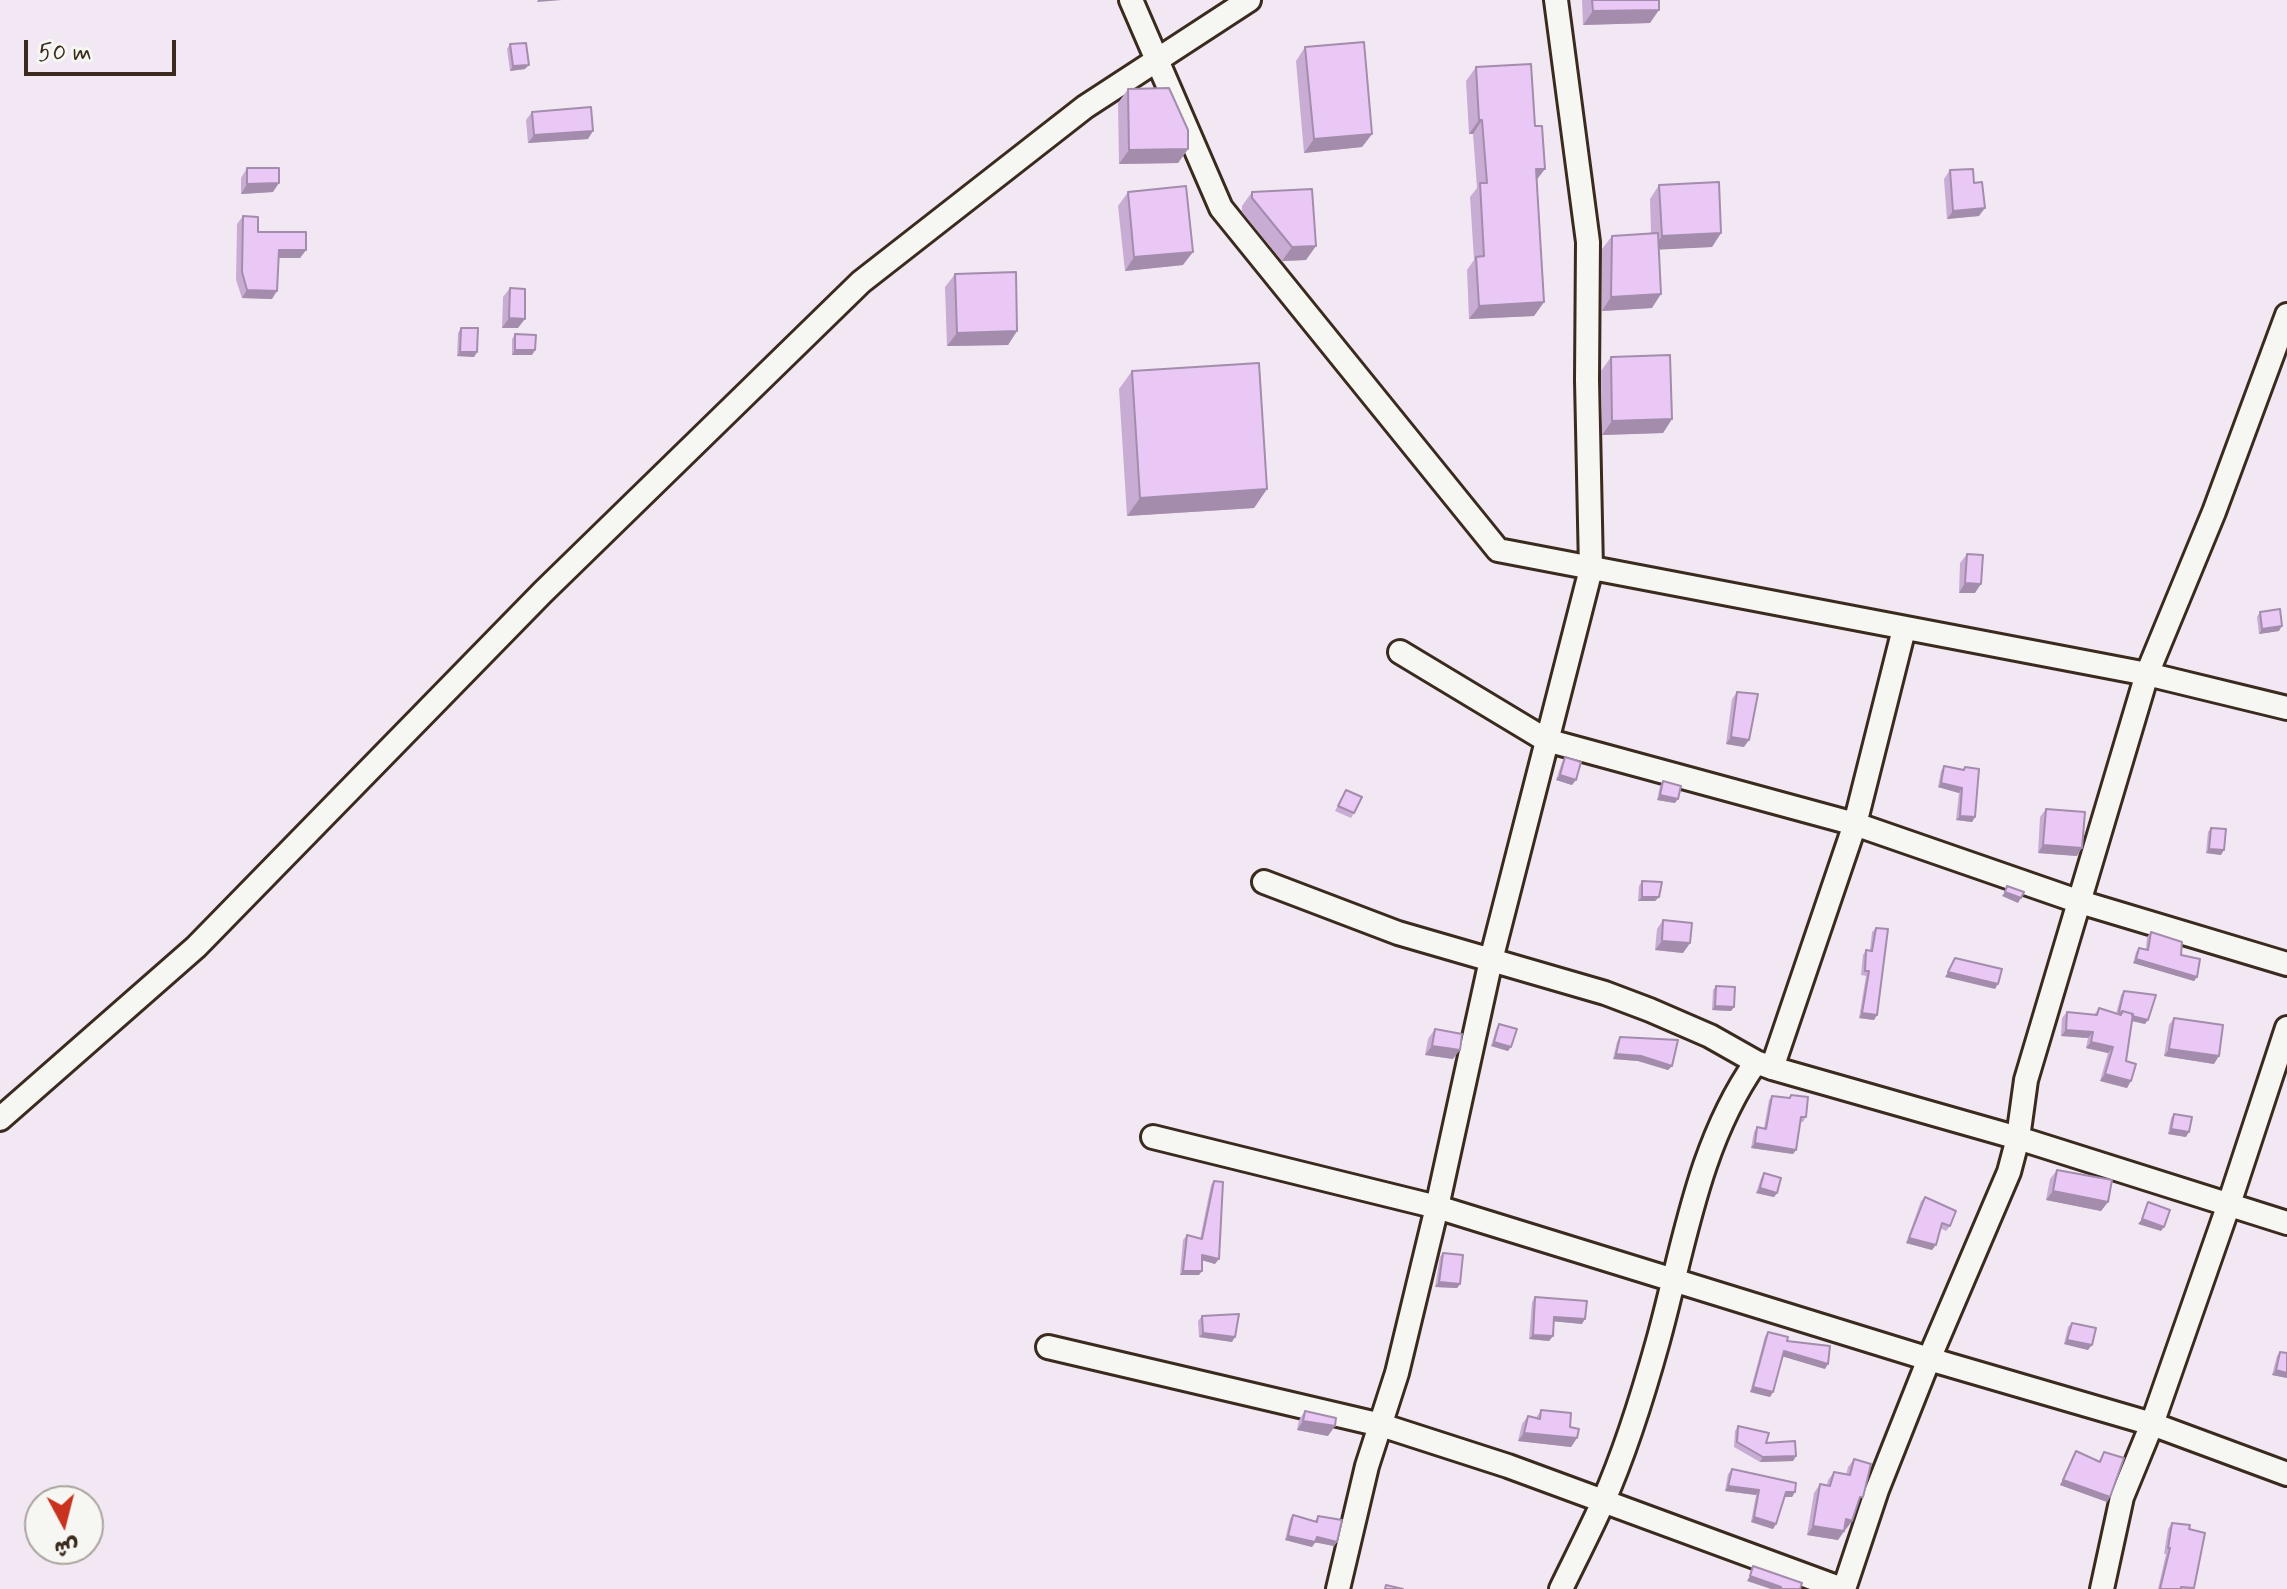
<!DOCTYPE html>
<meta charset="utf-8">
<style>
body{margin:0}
#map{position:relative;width:2287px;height:1589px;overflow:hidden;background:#f2e8f3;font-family:Mynerve,"Playpen Sans Arabic",sans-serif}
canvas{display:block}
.north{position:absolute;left:24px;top:1485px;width:80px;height:80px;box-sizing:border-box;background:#f6f6f2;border:2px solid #aba49d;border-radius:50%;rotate:173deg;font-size:22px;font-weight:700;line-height:32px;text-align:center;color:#3b2a1e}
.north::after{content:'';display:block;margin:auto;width:28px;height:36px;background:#c8321e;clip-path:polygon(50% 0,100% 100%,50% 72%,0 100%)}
.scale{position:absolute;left:24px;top:40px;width:152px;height:36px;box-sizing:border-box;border:4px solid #3b2a1e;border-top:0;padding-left:10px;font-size:24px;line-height:28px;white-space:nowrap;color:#3b2a1e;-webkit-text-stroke:6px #f6f6f2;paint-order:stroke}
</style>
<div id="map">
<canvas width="2287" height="1589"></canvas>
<div class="north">ش</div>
<div class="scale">50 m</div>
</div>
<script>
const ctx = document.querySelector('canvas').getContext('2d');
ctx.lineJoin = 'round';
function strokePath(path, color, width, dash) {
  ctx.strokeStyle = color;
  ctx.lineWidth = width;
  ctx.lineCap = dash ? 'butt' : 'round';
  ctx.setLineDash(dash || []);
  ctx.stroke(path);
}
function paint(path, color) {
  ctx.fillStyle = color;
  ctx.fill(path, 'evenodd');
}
const street = new Path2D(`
 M1131,0L1221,208L1498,550L2147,674L2287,708
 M1400,652L1546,740L1855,824L2080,902L2287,964
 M1264,882L1398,933L1605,993L1650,1010L1710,1036L1756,1062L1772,1068L2018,1138L2287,1223
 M1772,1068L1855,824L1904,629
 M0,1119L196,947L543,592L861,282L1085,107L1249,0
 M1153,1137L1437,1207L1929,1359L2152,1424L2287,1474
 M1048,1347L1381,1425L1508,1466L1842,1589
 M1338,1589L1367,1466L1397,1373L1437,1207L1491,960L1591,569L1587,380L1588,242L1556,0
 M1561,1589C1575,1560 1590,1531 1603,1502C1626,1450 1643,1395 1658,1341C1684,1247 1698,1144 1756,1062
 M1844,1589L1877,1490L1929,1359L2009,1172L2018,1138L2026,1080L2147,674L2214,512L2287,315
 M2102,1589L2122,1497L2152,1424L2229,1204L2287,1028`);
const wall = new Path2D(`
 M1582,0H1659L1650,23L1583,25Z
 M510,44L525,69L510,71L507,49Z
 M1305,47L1372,134L1362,147L1304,153L1296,61Z
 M1476,67L1537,180L1544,302L1534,316L1469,319L1467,270L1474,260L1470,197L1477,188L1473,134H1469L1466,81Z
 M1128,89L1188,149L1178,163L1119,164L1118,103Z
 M532,112L588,139L528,143L526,120Z
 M247,168L273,192L241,194V178Z
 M1950,170L1974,183L1979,216L1947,219L1944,179Z
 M1659,185L1721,233L1712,247L1659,249L1652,308L1602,311V249L1612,236L1651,233L1650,199Z
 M1128,192L1183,265L1125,271L1118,206Z
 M1252,192L1306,260L1282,261L1242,212V206Z
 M243,216L258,232L306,250L300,258H278L272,299L242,298L236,280L237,224Z
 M955,274L1017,331L1008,345L947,346L945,287Z
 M510,288L518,328H502L503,297Z
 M461,328L477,352L474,357L457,356L458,333Z
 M515,334L535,350L532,355H512V339Z
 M1611,357L1672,419L1663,433L1602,435L1601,371Z
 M1132,371L1267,489L1254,508L1127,516L1119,389Z
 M1967,554L1975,593H1959L1960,563Z
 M2260,612L2279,631L2259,634L2257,617Z
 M1737,692L1744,747L1726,744L1732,699Z
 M1565,757L1572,785L1556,780L1562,762Z
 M1944,766L1963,770L1965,767L1975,817L1972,822L1956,820L1959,793L1938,787L1941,771Z
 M1663,781L1675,803L1657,800L1660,786Z
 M1346,790L1354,813L1351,818L1335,811Z
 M2046,809L2077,856L2038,853L2040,817Z
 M2211,828L2221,855L2206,853L2208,832Z
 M1642,881L1659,897L1655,901H1638L1639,886Z
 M1663,920L1690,943L1683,953L1655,950L1657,929Z
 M1876,928L1877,1015L1874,1020L1859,1018L1866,976L1861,975L1863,955L1866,950H1870L1872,932Z
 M2151,932L2181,955L2197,977L2194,981L2133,963L2136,952L2139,948L2146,949L2147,937Z
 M1716,986L1734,1007L1731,1011L1712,1010L1713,990Z
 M2124,991L2145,1024L2132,1021L2126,1061L2127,1088L2100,1081L2108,1053L2086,1048L2088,1038L2061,1036L2062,1018L2067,1012L2094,1015L2099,1008L2116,1014L2121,995Z
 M2174,1018L2214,1064L2164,1056L2169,1025Z
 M1499,1024L1508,1051L1491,1046L1496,1029Z
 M1435,1029L1453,1059L1425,1055L1428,1039Z
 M1620,1037L1672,1066L1668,1070L1638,1061L1613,1059L1617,1042Z
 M1791,1095L1806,1117L1803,1122H1800L1796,1150L1793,1154L1751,1148L1754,1132L1757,1127L1764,1128L1769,1100L1772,1096L1788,1098Z
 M2174,1114L2186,1137L2168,1134L2171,1118Z
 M2057,1170L2108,1202L2101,1211L2046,1200L2050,1179Z
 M1764,1173L1777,1193L1774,1197L1756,1193L1761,1178Z
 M1214,1181L1215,1264L1202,1260L1199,1275H1180L1183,1240L1187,1235L1200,1239L1211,1185Z
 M1925,1197L1950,1226L1946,1231L1940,1228L1932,1250L1906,1243L1921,1201Z
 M1443,1253L1460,1284L1457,1288L1435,1287L1440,1257Z
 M1535,1297L1582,1324L1553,1321V1336L1549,1341L1529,1339L1532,1302Z
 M1202,1316L1232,1342L1199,1337L1198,1321Z
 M2072,1323L2088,1350L2064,1344L2068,1327Z
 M1768,1332L1787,1341L1825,1369L1783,1356L1773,1392L1770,1397L1750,1392L1765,1336Z
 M2280,1352L2287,1378L2272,1375L2277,1356Z
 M1541,1410L1570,1427L1577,1438L1571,1447L1518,1441L1522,1424L1528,1416L1536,1418Z
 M1305,1411L1328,1436L1297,1430L1299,1420Z
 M1738,1426L1766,1443L1796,1456L1793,1461L1760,1462L1734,1447L1735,1431Z
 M2076,1451L2099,1461L2104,1452L2110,1497L2107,1502L2060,1485Z
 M1854,1459L1857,1506L1852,1521L1838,1540L1807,1535L1814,1493L1820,1484L1827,1485L1828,1480L1834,1472L1846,1475L1848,1467Z
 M1732,1469L1795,1492L1792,1497H1785L1776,1524L1773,1529L1751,1522L1756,1495L1725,1491L1728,1474Z
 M1293,1515L1315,1521L1318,1516L1337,1542L1334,1546L1316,1542L1312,1547L1285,1540L1290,1519Z
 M2172,1523L2189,1529L2205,1533L2193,1589H2158L2166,1554H2164L2168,1529Z`);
const shadedWall = new Path2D(`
 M538,0H562L537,2Z
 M1659,10L1650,23L1583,25L1593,11Z
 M529,65L525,69L510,71L513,66Z
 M1479,120H1482L1473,134H1469Z
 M593,131L588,139L528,143L534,135Z
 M1372,134L1362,147L1304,153L1314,139Z
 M1188,149L1178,163L1119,164L1129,150Z
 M1536,169H1545L1535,182Z
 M279,183L273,192L241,194L247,184Z
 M1985,208L1979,216L1947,219L1953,211Z
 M1721,233L1712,247L1652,250L1662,236Z
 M1316,246L1306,260L1282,261L1292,247Z
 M279,250H306L300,258H273Z
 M1193,252L1183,265L1125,271L1134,257Z
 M247,290L277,291L272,299L242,298Z
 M1661,294L1652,308L1602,311L1611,297Z
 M1544,302L1534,316L1469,319L1479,306Z
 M509,318L525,319L518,328H502Z
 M1017,331L1008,345L947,346L957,333Z
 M515,350H535L532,355H512Z
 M460,352H477L474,357L457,356Z
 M1672,419L1663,433L1602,435L1612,421Z
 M1267,489L1254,508L1127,516L1140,498Z
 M1965,583L1981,584L1975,593H1959Z
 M2282,626L2279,631L2259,634L2262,629Z
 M1731,737L1749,740L1744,747L1726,744Z
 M1560,775L1576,780L1572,785L1556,780Z
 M1941,783L1962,788L1959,793L1938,787Z
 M1660,795L1678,799L1675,803L1657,800Z
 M1960,816L1975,817L1972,822L1956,820Z
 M2043,845L2082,848L2077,856L2038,853Z
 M2209,849L2224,850L2221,855L2206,853Z
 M2005,892L2021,898L2018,903L2002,896Z
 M1642,897H1659L1655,901H1638Z
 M1662,941L1690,943L1683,953L1655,950Z
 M2136,959L2197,977L2194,981L2133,963Z
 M1948,972L1998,984L1995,989L1945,977Z
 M1715,1006L1734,1007L1731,1011L1712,1010Z
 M1862,1013L1877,1015L1874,1020L1859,1018Z
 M2122,1013L2148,1020L2145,1024L2119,1018Z
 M2066,1030L2093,1032L2088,1038L2061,1036Z
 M1494,1042L1511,1047L1508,1051L1491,1046Z
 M2091,1042L2113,1047L2108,1053L2086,1048Z
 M1432,1046L1460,1050L1453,1059L1425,1055Z
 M2169,1049L2219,1056L2214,1064L2164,1056Z
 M1616,1054L1641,1056L1672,1066L1668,1070L1638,1061L1613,1059Z
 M2105,1074L2131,1081L2127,1088L2100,1081Z
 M2171,1129L2189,1132L2186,1137L2168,1134Z
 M1755,1143L1796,1150L1793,1154L1751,1148Z
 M1760,1188L1777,1193L1774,1197L1756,1193Z
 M2053,1191L2108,1202L2101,1211L2046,1200Z
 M2142,1219L2164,1227L2161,1231L2138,1224Z
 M1909,1238L1936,1245L1932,1250L1906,1243Z
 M1202,1255L1219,1259L1215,1264L1198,1259Z
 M1183,1271H1202L1199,1275H1180Z
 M1439,1282L1460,1284L1457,1288L1435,1287Z
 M1554,1317L1585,1319L1582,1324L1550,1321Z
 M1203,1333L1235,1337L1232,1342L1199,1337Z
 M1533,1335L1553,1336L1549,1341L1529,1339Z
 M2067,1340L2092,1345L2088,1350L2064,1344Z
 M1784,1351L1828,1364L1825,1369L1781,1356Z
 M2276,1370L2287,1373V1378L2272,1375Z
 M1753,1387L1773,1392L1770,1397L1750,1392Z
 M1303,1421L1335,1426L1328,1436L1297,1430Z
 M1524,1433L1577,1438L1571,1447L1518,1441Z
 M1796,1456L1793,1461L1760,1462L1763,1457Z
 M2063,1480L2110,1497L2107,1502L2060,1485Z
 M1728,1486L1759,1490L1756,1495L1725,1491Z
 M1786,1492H1795L1792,1497H1783Z
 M1754,1517L1776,1524L1773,1529L1751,1522Z
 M1846,1519L1852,1521L1846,1529L1840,1528Z
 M1813,1526L1844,1531L1838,1540L1807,1535Z
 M1288,1536L1315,1542L1312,1547L1285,1540Z
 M1317,1537L1337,1542L1334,1546L1313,1542Z
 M1750,1576L1781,1587L1780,1589H1771L1747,1581Z`);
const building = new Path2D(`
 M1592,0H1659V10L1593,11Z
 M1364,42L1372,134L1314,139L1305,47Z
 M526,43L529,65L513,66L510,44Z
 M1531,64L1535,126H1542L1545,169H1536L1544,302L1479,306L1476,257L1484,256L1480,183H1487L1482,120H1479L1476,67Z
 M1169,88L1188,130V149L1129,150L1128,89Z
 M591,107L593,131L534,135L532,112Z
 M247,168H279V183L247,184Z
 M1973,169L1974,183L1982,182L1985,208L1953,211L1950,170Z
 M1719,182L1721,233L1662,236L1659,185Z
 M1186,186L1193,252L1134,257L1128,192Z
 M1312,189L1316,246L1292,247L1252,198V192Z
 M243,216L258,217V232H306V250H279L277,291L247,290L242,272Z
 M1658,233L1661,294L1611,297L1612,236Z
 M1016,272L1017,331L957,333L955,274Z
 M510,288L525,289V319L509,318Z
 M461,328H478L477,352H460Z
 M515,334L536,335L535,350H515Z
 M1670,355L1672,419L1612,421L1611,357Z
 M1259,363L1267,489L1140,498L1132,371Z
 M1967,554L1983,555L1981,584L1965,583Z
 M2280,609L2282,626L2262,629L2260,612Z
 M1737,692L1758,694L1749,740L1731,737Z
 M1565,757L1581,762L1576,780L1560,775Z
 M1944,766L1964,770L1965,767L1979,769L1975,817L1960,816L1962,788L1941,783Z
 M1663,781L1681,786L1678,799L1660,795Z
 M1346,790L1362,797L1354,813L1338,806Z
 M2046,809L2085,812L2082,848L2043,845Z
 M2211,828L2226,829L2224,850L2209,849Z
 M1642,881L1662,882L1659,897H1642Z
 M2007,886L2024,892L2021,898L2005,892Z
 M1663,920L1692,923L1690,943L1662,941Z
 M1876,928L1888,929L1877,1015L1862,1013L1869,971H1865L1866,950L1872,951Z
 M2151,932L2182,942L2181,955L2200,959L2197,977L2136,959L2139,948L2148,950Z
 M1955,958L2002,969L1998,984L1948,972Z
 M1716,986L1735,987L1734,1007L1715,1006Z
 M2124,991L2156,995L2148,1020L2132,1016L2133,1014L2122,1011V1013L2119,1012Z
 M2099,1008L2121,1015L2122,1011L2133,1014L2126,1061L2136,1064L2131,1081L2105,1074L2113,1047L2091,1042L2093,1032L2066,1030L2067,1012L2097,1015Z
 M2174,1018L2223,1025L2219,1056L2169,1049Z
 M1499,1024L1517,1029L1511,1047L1494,1042Z
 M1435,1029L1462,1034L1460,1050L1432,1046Z
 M1620,1037L1678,1040L1672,1066L1641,1056L1616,1054Z
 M1791,1095L1808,1097L1806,1117H1801L1796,1150L1755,1143L1757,1127L1766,1129L1772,1096L1790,1098Z
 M2174,1114L2192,1117L2189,1132L2171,1129Z
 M2057,1170L2112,1180L2108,1202L2053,1191Z
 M1764,1173L1781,1178L1777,1193L1760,1188Z
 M1214,1181L1223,1182L1219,1259L1202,1255V1271H1183L1187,1235L1202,1239Z
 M1925,1197L1956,1211L1950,1226L1942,1223L1936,1245L1909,1238Z
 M2148,1202L2170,1210L2164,1227L2142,1219Z
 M1443,1253L1463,1255L1460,1284L1439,1282Z
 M1535,1297L1587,1301L1585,1319L1554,1317L1553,1336L1533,1335Z
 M1239,1314L1235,1337L1203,1333L1202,1316Z
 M2072,1323L2096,1328L2092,1345L2067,1340Z
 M1768,1332L1788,1337L1787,1341L1830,1346L1828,1364L1784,1351L1773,1392L1753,1387Z
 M2280,1352L2287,1353V1373L2276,1370Z
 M1541,1410L1571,1413L1570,1427L1579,1429L1577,1438L1524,1433L1528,1416L1540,1419Z
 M1305,1411L1336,1418L1335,1426L1303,1421Z
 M1738,1426L1769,1433L1766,1443L1795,1441L1796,1456L1763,1457L1737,1442Z
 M2076,1451L2100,1462L2104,1452L2124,1458L2110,1497L2063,1480Z
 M1854,1459L1871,1464L1863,1497H1860L1852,1521L1846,1519L1844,1531L1813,1526L1820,1484L1830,1486L1834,1472L1850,1475Z
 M1732,1469L1796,1483L1795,1492H1786L1776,1524L1754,1517L1759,1490L1728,1486Z
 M1293,1515L1317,1522L1318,1516L1342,1520L1337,1542L1317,1537L1315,1542L1288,1536Z
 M2172,1523L2190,1525L2189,1529L2205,1533L2194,1588L2181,1587V1589H2160L2170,1548H2168Z
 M1753,1566L1802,1583L1800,1589H1781V1587L1750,1576Z
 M1386,1585L1403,1589H1385Z`);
strokePath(street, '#3b2a1e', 28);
strokePath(street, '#f6f6f2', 22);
paint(wall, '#c8acd3');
paint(shadedWall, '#a38cac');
paint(building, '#e9c8f5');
strokePath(building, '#a38cac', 2);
</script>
